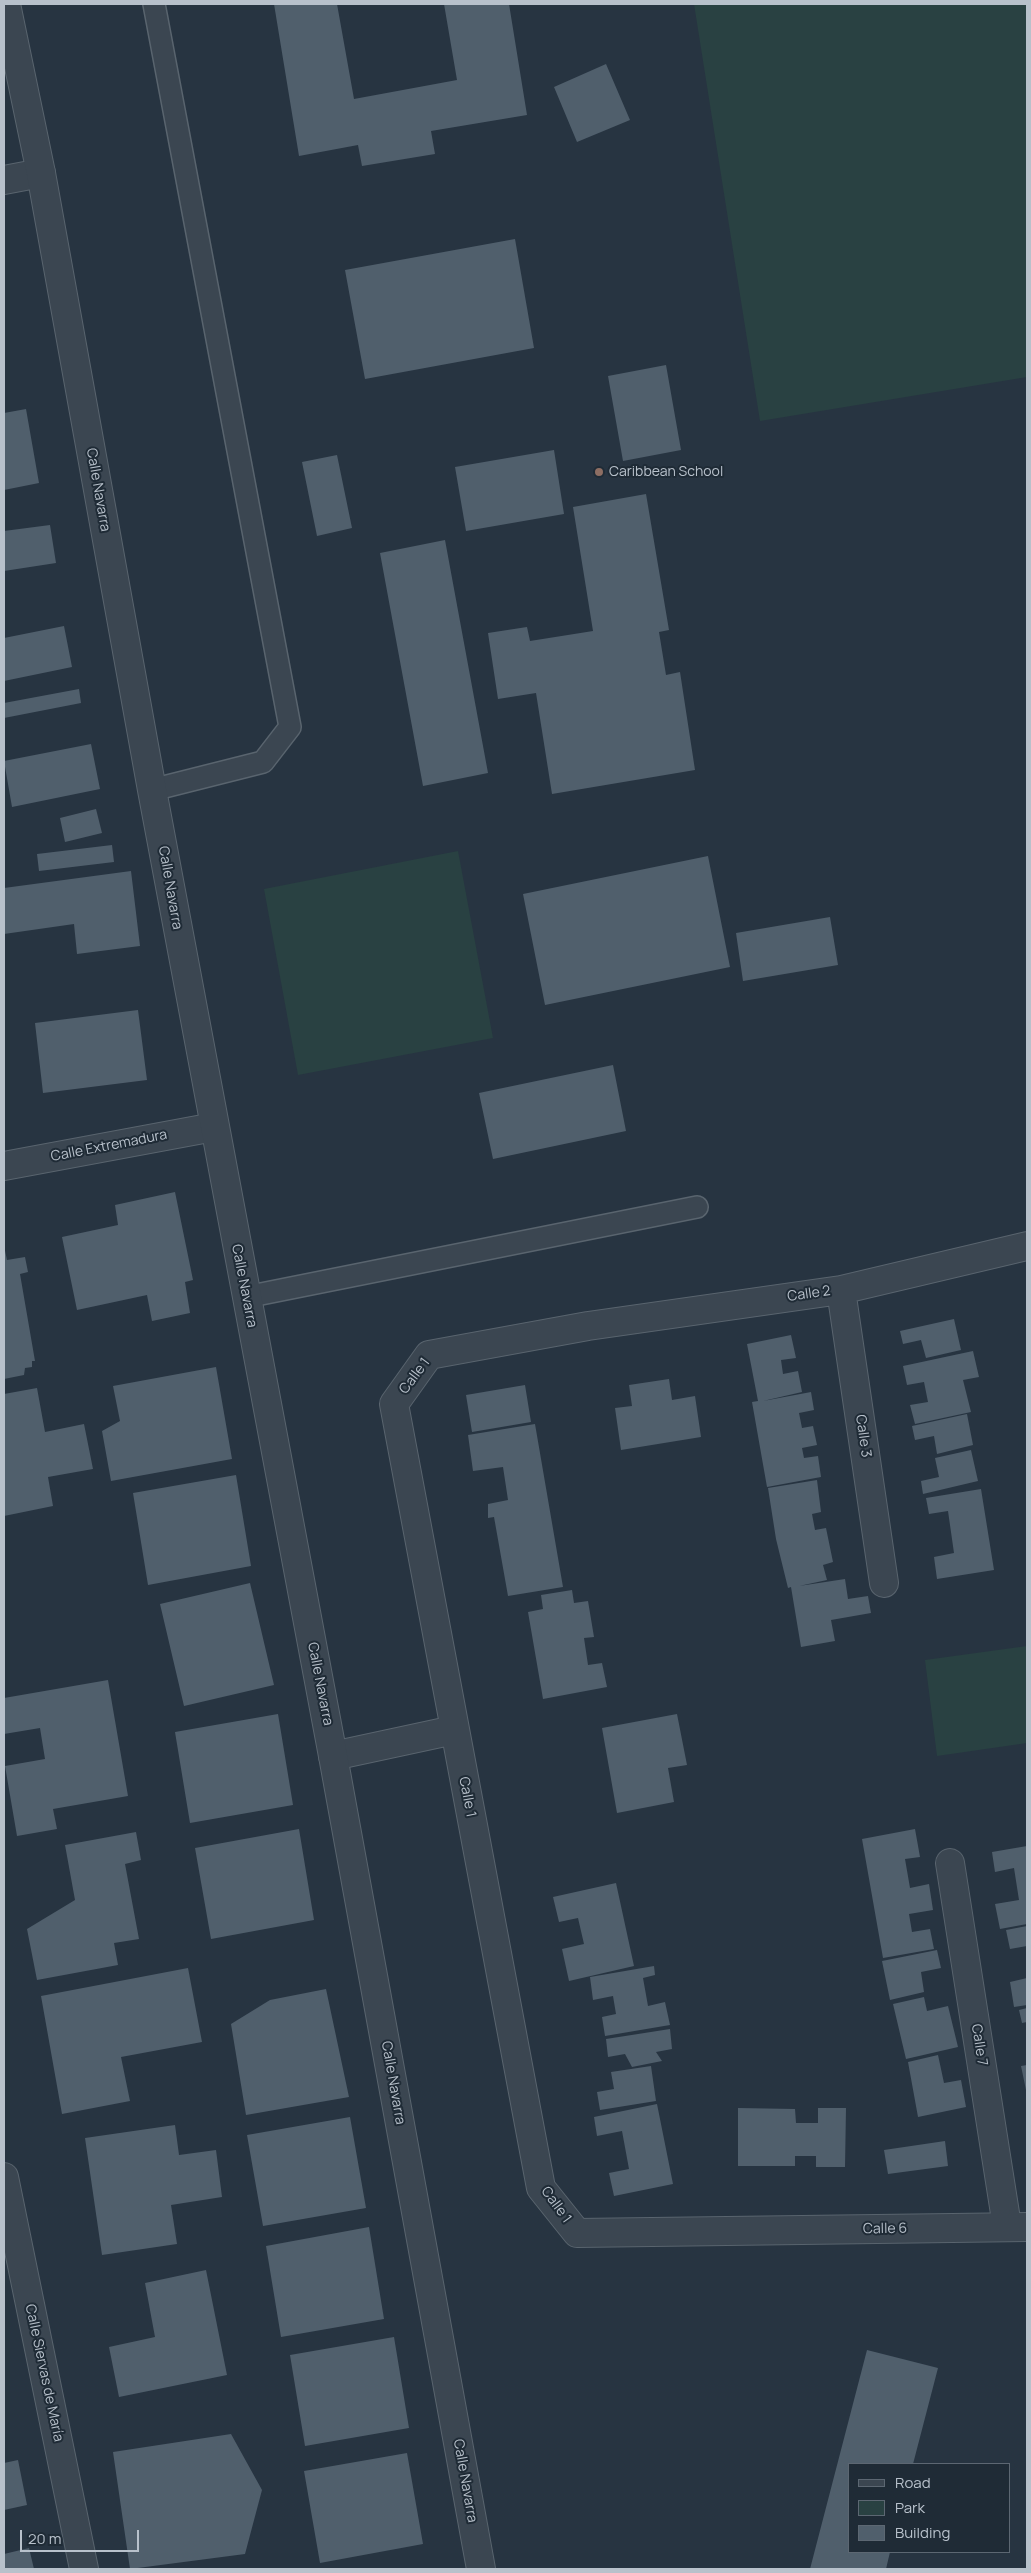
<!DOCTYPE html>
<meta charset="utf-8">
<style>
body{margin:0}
#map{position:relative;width:1031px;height:2573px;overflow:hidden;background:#273441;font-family:Manrope,sans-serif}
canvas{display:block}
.frame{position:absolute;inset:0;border:5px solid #b8c1cb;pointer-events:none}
.legend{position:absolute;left:848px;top:2463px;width:162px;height:90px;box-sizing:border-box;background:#1f2b36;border:1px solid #5c6772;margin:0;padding:6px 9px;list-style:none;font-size:15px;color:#b8c1cb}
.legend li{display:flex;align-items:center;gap:10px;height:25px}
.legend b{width:25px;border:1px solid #5c6772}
.scale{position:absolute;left:20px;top:2530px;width:119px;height:22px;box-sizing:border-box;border:2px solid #b8c1cb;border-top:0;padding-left:6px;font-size:15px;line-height:18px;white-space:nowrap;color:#b8c1cb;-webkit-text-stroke:4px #1f2b36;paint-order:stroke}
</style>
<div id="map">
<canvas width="1031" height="2573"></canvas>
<div class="frame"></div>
<ul class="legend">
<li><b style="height:6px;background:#3b4651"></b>Road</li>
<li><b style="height:14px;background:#294142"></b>Park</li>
<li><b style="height:14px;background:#505f6c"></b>Building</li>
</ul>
<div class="scale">20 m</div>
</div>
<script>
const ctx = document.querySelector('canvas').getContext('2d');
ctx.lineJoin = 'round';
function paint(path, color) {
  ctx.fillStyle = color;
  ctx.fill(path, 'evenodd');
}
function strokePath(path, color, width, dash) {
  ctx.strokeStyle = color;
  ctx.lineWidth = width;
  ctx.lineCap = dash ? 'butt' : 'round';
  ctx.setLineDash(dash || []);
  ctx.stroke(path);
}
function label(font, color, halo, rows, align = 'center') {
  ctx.font = font + ' Manrope,sans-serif';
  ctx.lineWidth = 4;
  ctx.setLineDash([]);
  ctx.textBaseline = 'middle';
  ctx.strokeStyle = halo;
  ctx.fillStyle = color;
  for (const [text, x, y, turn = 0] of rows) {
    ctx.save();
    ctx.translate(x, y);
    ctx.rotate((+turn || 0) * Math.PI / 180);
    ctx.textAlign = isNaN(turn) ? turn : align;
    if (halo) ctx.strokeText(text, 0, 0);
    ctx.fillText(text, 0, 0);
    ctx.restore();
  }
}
const green = new Path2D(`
 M694,4H1027V377L760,421Z
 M458,851L493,1038L298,1075L264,889Z
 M1027,1646V1743L937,1756L925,1660Z`);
const building = new Path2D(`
 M274,4H337L354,99L457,80L444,4H509L527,115L431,131L435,154L362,166L358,145L299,156Z
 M606,64L630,120L577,142L554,87Z
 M515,239L534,348L365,379L345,270Z
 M666,365L681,450L623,461L608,376Z
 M26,409L39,483L4,490V413Z
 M554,450L564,514L466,531L455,467Z
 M337,455L352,528L317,536L302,462Z
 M646,494L669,630L659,632L666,675L680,672L695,770L552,794L536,693L498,699L488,633L527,627L530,641L593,631L573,507Z
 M50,525L56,563L4,571V531Z
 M445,540L488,773L423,786L380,553Z
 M64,626L72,667L4,681V638Z
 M79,689L81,703L4,718V703Z
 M91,744L100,789L12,807L4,761Z
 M96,809L102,833L65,842L60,818Z
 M112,845L114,862L39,871L37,854Z
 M708,856L730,967L545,1005L523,894Z
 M131,871L140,946L77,954L74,924L4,934V888Z
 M830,917L838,965L743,981L736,933Z
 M138,1010L147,1080L43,1093L35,1023Z
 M613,1065L626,1131L493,1159L479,1093Z
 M175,1192L193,1280L185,1282L190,1313L152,1321L147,1295L77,1310L62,1237L118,1225L115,1205Z
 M4,1246L7,1260L25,1257L28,1272L20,1274L35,1361H32V1367L25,1368L24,1375L4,1379Z
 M954,1319L961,1350L926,1358L921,1340L903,1344L900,1331Z
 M791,1335L796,1358L781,1360L783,1374L798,1371L802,1392L763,1401L811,1392L814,1410L799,1413L802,1428L813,1426L817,1445L802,1448L804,1458L818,1456L821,1477L767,1487L752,1402L758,1401L747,1344Z
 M973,1351L979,1377L963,1380L971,1412L915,1424L910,1405L928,1402L924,1382L907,1385L903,1366Z
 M216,1367L232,1459L111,1481L102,1431L120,1421L113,1386Z
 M669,1379L672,1400L695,1396L701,1437L621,1450L615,1408L632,1406L629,1385Z
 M525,1385L531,1422L472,1432L466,1395Z
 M37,1388L45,1432L84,1424L93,1469L48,1477L53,1506L4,1516V1394Z
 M967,1414L973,1445L937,1454L934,1436L915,1440L912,1426Z
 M535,1424L563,1587L508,1596L494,1517L488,1518V1504L508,1500L503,1467L473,1471L468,1435Z
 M971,1450L978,1481L923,1494L921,1481L939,1477L935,1458Z
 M236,1475L251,1566L148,1585L133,1493Z
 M817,1480L821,1512L812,1514L815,1530L826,1528L833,1562L823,1565L827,1580L799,1586L845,1579L848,1599L868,1596L871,1613L831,1620L835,1641L801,1647L791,1587L788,1588L776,1539L768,1488Z
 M981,1489L994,1570L937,1579L934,1557L954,1553L948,1511L929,1514L926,1498Z
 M250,1583L274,1685L184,1706L160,1604Z
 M572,1590L574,1603L588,1601L594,1637L584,1638L588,1665L602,1663L607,1687L543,1699L528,1612L543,1609L541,1595Z
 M108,1680L128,1796L53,1809L57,1829L17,1836L5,1766L45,1759L40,1728L4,1734V1698Z
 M278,1714L293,1805L190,1823L175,1732Z
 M677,1714L687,1765L668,1768L674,1802L617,1813L602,1728Z
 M299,1829L314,1920L211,1939L195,1848Z
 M915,1829L920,1857L905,1859L910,1888L929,1884L933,1910L909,1914L912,1932L930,1929L934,1949L883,1958L862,1839Z
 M136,1832L141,1860L125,1864L139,1939L114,1943L118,1965L37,1980L27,1929L75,1900L65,1845Z
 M1027,1846V1924L1000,1929L995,1904L1019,1900L1014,1868L995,1872L992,1852Z
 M616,1883L634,1966L569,1981L562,1949L584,1944L578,1918L559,1922L553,1897Z
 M1027,1926V1946L1010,1949L1006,1930Z
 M937,1950L941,1968L921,1972L924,1992L890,2000L882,1961Z
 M654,1966L655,1975L643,1978L648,2006L665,2002L670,2025L605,2036L602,2017L616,2014L613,1996L593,2000L590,1977Z
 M188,1968L202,2042L121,2057L130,2101L62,2114L41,1996Z
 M1027,1978V2005L1014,2007L1010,1982Z
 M326,1989L349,2097L246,2115L231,2024L270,2000Z
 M924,1997L927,2011L948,2006L958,2047L906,2059L893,2004Z
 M1027,2008V2022L1022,2023L1019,2010Z
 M670,2029L672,2049L656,2052L662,2061L632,2067L625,2054L608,2057L606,2039Z
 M938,2055L944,2083L961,2080L966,2107L918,2117L908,2062Z
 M1027,2065V2090H1026L1021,2066Z
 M651,2066L656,2101L600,2110L597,2092L614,2089L611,2072Z
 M657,2104L673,2184L614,2196L609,2173L629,2169L622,2131L597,2136L594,2117Z
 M738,2108L795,2109L796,2123H818V2108H846L845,2167H816V2156H795V2166H738Z
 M350,2117L366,2208L263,2226L247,2135Z
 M175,2125L179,2155L216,2150L222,2197L171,2205L177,2244L102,2255L85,2138Z
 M945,2141L948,2166L888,2174L884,2150Z
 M369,2227L384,2319L281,2337L266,2246Z
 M206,2270L227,2375L119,2397L109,2347L155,2337L145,2283Z
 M394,2337L409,2428L305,2446L290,2355Z
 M867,2350L938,2368L913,2464H850V2552H890L886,2569H810Z
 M231,2434L262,2490L245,2554L130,2569L113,2452Z
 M407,2453L423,2544L320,2563L304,2471Z
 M18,2460L27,2505L4,2510V2463Z
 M29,2548L34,2569H4V2554Z`);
const service = new Path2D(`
 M152,790L263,762L290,727L154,4
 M246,1297L697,1207`);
const minor = new Path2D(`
 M4,180L41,173
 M4,1166L214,1127
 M1027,1246L841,1290L588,1326L429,1355L394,1404L541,2188L577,2233L1027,2227
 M841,1290L884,1583
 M333,1756L454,1730
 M950,1863L1007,2226
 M4,2177L84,2569`);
const tertiary = new Path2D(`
 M6,4L41,173L152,790L333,1756L481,2569`);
const markers = [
 [599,472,5,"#8d6e63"]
];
const poiNames = [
 ["Caribbean School",609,472]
];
const streetNames = [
 ["Calle Navarra",98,490,80],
 ["Calle Navarra",170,888,80],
 ["Calle Extremadura",109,1146,-11],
 ["Calle Navarra",244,1286,79],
 ["Calle 2",809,1294,-8],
 ["Calle 1",415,1376,-53],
 ["Calle 3",863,1436,82],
 ["Calle Navarra",320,1684,79],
 ["Calle 1",467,1797,79],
 ["Calle 7",979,2045,81],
 ["Calle Navarra",393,2083,80],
 ["Calle 1",556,2205,54],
 ["Calle 6",885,2229,-1],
 ["Calle Siervas de María",44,2373,78],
 ["Calle Navarra",465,2481,80]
];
paint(green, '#294142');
paint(building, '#505f6c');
strokePath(service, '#59646e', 24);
strokePath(minor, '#59646e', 30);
strokePath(tertiary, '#59646e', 30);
strokePath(service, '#3b4651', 21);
strokePath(minor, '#3b4651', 28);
strokePath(tertiary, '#3b4651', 28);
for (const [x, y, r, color] of markers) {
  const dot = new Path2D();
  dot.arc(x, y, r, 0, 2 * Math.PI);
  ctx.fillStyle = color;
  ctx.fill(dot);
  strokePath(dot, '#1f2b36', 2);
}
label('14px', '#b8c1cb', '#1f2b36', poiNames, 'left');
label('14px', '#b8c1cb', '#1f2b36', streetNames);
</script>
